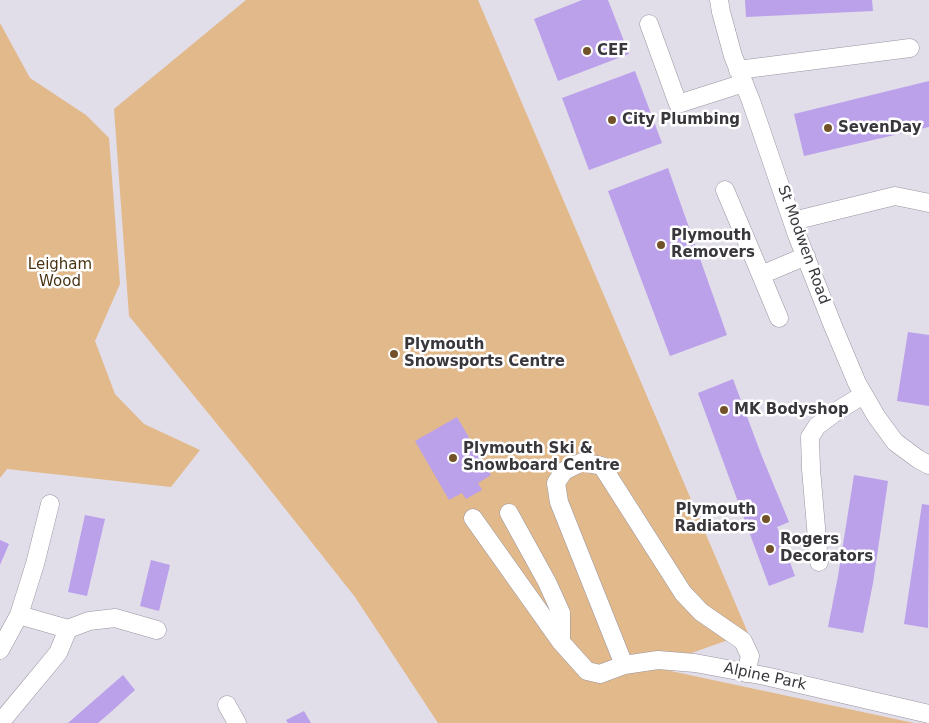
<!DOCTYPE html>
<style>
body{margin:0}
canvas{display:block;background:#e1dde9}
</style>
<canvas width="929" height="723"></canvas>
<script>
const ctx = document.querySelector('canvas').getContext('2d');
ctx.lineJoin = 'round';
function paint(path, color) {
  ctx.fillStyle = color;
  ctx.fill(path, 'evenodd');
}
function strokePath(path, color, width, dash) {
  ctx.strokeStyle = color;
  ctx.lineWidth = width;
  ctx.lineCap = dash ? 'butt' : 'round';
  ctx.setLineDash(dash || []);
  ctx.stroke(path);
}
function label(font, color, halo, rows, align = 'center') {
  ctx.font = font + ' "DejaVu Sans",sans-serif';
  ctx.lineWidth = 5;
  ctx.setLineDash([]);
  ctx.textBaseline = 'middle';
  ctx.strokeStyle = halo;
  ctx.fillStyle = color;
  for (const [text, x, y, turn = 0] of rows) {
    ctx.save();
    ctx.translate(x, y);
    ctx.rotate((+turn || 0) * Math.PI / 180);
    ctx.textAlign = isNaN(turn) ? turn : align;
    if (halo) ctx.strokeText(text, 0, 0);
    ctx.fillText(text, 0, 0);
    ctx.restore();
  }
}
const green = new Path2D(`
 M246,0H478L748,633L652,667L914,723H438L355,597L252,467L129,316L114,109Z
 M0,23L30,78L86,115L109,138L120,284L95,341L115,394L144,424L200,450L171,487L7,469L0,478Z`);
const building = new Path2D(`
 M582,0H608L629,54L558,81L534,19Z
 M745,0H872L873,11L746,17Z
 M635,71L662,143L589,170L562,98Z
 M929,81V127L804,156L794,114Z
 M668,168L727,335L670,356L608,191Z
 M908,332L929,335V406L897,401Z
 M733,379L761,454L789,522L777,527L795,576L769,586L698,393Z
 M457,417L491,475L478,483L482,490L466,499L462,493L449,500L415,441Z
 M854,475L888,481L873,583L863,633L828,627L838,576Z
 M922,504L929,505L928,628L904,624Z
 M85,515L105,519L87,596L68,592Z
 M0,540L9,544L0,565Z
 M151,560L170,565L159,611L140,606Z
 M123,675L135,690L112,711L98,723H68Z
 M304,711L311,723H288L286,720Z`);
const minor = new Path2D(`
 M719,0L721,12L733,56L751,101L797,235L833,326L857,383L876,416L895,442L918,459L929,465
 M649,24L678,104L744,83
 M738,70L910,48
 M725,190L761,275L806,256
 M793,221L895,196L929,203
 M761,275L779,318
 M509,513L547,582L561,613V642
 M473,518L561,642L587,671L600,674L624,665L658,660L695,663L765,676L929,714
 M819,562L811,469L810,437L817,426L837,411L863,395
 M19,615L68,629L89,621L115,618L157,630
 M0,650L19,615L35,564L50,504
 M624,665L559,502L556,483L564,471L582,462L602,466L683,593L701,612L743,641L750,656L746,673
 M227,705L237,723
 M0,723L58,653L68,629`);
const markers = [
 [587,51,5,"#735229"],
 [612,120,5,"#735229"],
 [828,128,5,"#735229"],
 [661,245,5,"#735229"],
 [394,354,5,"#735229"],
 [724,410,5,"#735229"],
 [453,458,5,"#735229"],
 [766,519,5,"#735229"],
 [770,549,5,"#735229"]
];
const poiNames = [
 ["CEF",597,51],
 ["City Plumbing",622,120],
 ["SevenDay",838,128],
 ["Plymouth",671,236],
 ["Removers",671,253],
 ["Plymouth",404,345],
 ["Snowsports Centre",404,362],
 ["MK Bodyshop",734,410],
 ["Plymouth Ski &",463,449],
 ["Snowboard Centre",463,466],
 ["Plymouth",756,510,"right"],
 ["Radiators",756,527,"right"],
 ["Rogers",780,540],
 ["Decorators",780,557]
];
const streetNames = [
 ["St Modwen Road",803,245,70],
 ["Alpine Park",765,677,12]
];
const parkNames = [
 ["Leigham",60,265],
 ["Wood",60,282]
];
paint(green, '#e2b98a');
paint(building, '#bba0ea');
strokePath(minor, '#9894a0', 19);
strokePath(minor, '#fff', 18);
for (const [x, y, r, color] of markers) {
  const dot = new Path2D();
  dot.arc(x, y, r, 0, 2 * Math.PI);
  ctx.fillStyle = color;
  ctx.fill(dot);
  strokePath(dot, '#fff', 2);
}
label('bold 15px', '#39373c', '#fff', poiNames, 'left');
label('15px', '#39373c', '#fff', streetNames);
label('15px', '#4a3315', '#fff', parkNames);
</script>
